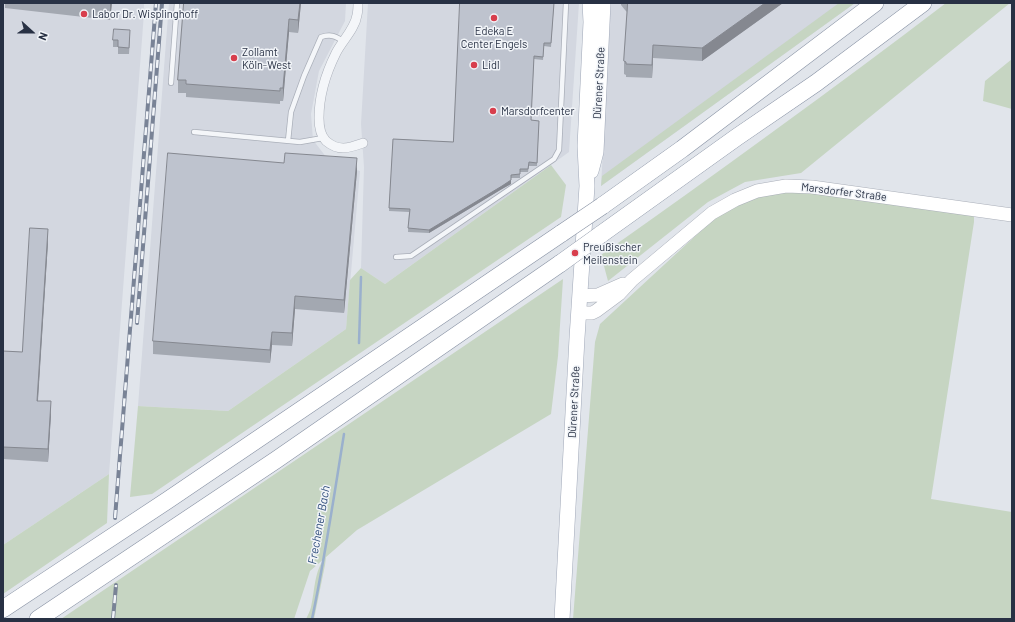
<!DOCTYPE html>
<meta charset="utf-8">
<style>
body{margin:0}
#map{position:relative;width:1015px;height:622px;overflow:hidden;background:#e1e5eb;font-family:Barlow,sans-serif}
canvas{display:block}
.frame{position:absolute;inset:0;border:4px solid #283144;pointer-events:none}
.north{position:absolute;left:12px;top:12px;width:40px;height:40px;-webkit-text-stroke:3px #f1f4f8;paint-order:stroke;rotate:111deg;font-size:11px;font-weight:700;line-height:16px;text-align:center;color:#283144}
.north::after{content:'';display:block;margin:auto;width:14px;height:18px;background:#283144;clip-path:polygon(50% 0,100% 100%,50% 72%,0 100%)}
</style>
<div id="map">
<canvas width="1015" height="622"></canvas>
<div class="frame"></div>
<div class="north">N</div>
</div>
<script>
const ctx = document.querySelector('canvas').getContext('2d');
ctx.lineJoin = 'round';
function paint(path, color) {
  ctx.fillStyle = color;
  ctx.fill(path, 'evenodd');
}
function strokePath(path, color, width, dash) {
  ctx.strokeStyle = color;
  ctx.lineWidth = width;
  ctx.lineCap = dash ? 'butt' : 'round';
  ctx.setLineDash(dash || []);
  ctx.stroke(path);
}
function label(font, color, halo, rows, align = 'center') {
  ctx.font = font + ' Barlow,sans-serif';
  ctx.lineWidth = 3;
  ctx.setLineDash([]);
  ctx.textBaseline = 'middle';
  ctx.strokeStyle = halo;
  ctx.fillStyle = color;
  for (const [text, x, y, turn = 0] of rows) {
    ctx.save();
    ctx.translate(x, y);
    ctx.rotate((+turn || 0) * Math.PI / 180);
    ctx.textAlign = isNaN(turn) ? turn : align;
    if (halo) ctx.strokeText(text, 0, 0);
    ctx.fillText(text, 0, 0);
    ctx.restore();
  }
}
const built = new Path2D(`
 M3,3H144V13L109,474L3,545Z
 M169,3H346L345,21L319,71L311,114L313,140L330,162L360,171L346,329L228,411L138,406Z
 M368,3H579L569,152L385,284L361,268L364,167L361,124Z
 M611,3H855L601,186Z`);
const green = new Path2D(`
 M839,3H855L601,186L602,176Z
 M946,3H1010L801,173L745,182L708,202L608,281L601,255C717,173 833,89 946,3Z
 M1012,59V109L983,101L985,81Z
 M551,165L566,185L561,217L152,494L130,497L138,406L228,411L346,329L350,280L361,268L385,284Z
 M789,192H814L974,215V222L931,499L1012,512V619H573L595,342L600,324L717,216L737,206L759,197Z
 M563,279L558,356L551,414L357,530L310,571L294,619H61Z
 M109,474L107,523L3,594V545Z
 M326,557L325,565L314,619H306C308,615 310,611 311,607C315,591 314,569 326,557Z`);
const stream = new Path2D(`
 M359,343L361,277
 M312,619C325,558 334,496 344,434`);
const lane = new Path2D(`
 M171,83L177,3
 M194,132L300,142L323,138
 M288,141L291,112L304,76L321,37C331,34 335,36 343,41
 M396,257L411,256L554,159L559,150L566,3`);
const street = new Path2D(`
 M358,3C358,7 358,11 357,15C355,29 342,41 336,53C326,73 319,96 319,118C319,126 320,135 326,141C339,152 349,148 363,143`);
const secondary = new Path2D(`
 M580,296L598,295L623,284
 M579,313H592L596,311L619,294L632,280L712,213L735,200L757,191L786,186L812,187L1012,215`);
const primary = new Path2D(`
 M591,171L596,152L603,3
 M562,619L577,338L587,186L585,146L591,22L590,3`);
const highway = new Path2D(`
 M602,206L682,149L875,3
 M600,235L737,137L816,83L923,3
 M3,609L168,500L562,233
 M38,619L276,460L561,263`);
const rail = new Path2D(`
 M137,323L162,3
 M115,518L156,3
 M113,619L116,585`);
const highwayBridge = new Path2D(`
 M562,233L602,206
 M561,263L600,235`);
const wall = new Path2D(`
 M5,3H112L110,20L5,8Z
 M184,3H301L298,33L289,32L283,101H280V104L186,97V93H178V80Z
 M554,3L551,47L544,46L543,60L534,59L531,120L539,121L537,166H529L528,172H520V178H511V184L502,189L429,233L408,232L409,212L389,211L393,139L453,142Z
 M621,3H783L702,61L653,58L652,78L626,77V75L624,74V61L627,12L625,10L621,5Z
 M130,37L129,54H118V47H113V40Z
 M357,171L344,313L295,309L292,346L272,345L270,363L153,354V341Z
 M48,242L38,401L51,414L48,462L3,459V351L22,352Z`);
const shadedWall = new Path2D(`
 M110,3H112L110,20Z
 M300,3H301L298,33V20Z
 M765,3H783L702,61V48Z
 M289,19V32L283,101V88Z
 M653,45V58L652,78V65Z
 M357,158V171L344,313V300Z
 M511,175V184L502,189L429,233V230Z
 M48,229V242L37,413V401Z
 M295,296V309L292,346V333Z
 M272,332V345L270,363V350Z
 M51,401V414L48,462V449Z`);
const building = new Path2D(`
 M184,3H300L298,20L289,19L283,88H280V91L186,84V80H178Z
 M460,3H554L551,43H544L543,57L534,56L531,120L539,121L537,163L529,162L528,169H520V174L511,175V180L502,186L429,230L408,228L410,209L389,208L393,139L453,142Z
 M628,3H765L702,48L653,45L652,65L626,64V62L624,61Z
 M114,29L130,30L129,48L118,47V40H113Z
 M168,153L284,163L285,153L357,158L344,300L295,296L292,333L272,332L270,350L153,341Z
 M30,228L48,229L37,401H51L48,449L3,447V351L22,352Z`);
const markers = [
 [84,14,4,"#d83e4d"],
 [494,18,4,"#d83e4d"],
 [234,58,4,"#d83e4d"],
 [474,65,4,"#d83e4d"],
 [493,111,4,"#d83e4d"],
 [575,253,4,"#d83e4d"]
];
const poiNames = [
 ["Labor Dr. Wisplinghoff",92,14],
 ["Edeka E",494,31,"center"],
 ["Center Engels",494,44,"center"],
 ["Zollamt",242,52],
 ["Köln-West",242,65],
 ["Lidl",482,65],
 ["Marsdorfcenter",501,111],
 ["Preußischer",583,247],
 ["Meilenstein",583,260]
];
const streetNames = [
 ["Dürener Straße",599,83,-87],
 ["Marsdorfer Straße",844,192,7],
 ["Dürener Straße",574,402,-87]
];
const waterNames = [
 ["Frechener Bach",319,525,-80]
];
paint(built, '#d3d7e0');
paint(green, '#c6d5c2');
strokePath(stream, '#9ab0cd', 2.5);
strokePath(lane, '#aaafb9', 6);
strokePath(street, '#aaafb9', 10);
strokePath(secondary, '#aaafb9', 14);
strokePath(primary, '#a0a8b8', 16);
strokePath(highway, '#8791a3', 18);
strokePath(lane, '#f4f6f9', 4.5);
strokePath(street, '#f4f6f9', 9);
strokePath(secondary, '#fff', 13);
strokePath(primary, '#fff', 15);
strokePath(highway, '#fff', 17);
strokePath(rail, '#798396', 4);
strokePath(rail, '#f1f4f8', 2.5, [8]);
strokePath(highwayBridge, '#8791a3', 18, []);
strokePath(highwayBridge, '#fff', 17);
paint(wall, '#a3a8b1');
paint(shadedWall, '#858890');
paint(building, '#bec3ce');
strokePath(building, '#858890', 1);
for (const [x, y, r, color] of markers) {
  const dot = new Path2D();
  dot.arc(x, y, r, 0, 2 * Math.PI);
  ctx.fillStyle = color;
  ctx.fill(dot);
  strokePath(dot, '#f1f4f8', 1.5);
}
label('11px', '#283144', '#f1f4f8', poiNames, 'left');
label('11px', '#283144', '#f1f4f8', streetNames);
label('italic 12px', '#2f4d7b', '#f1f4f8', waterNames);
</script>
